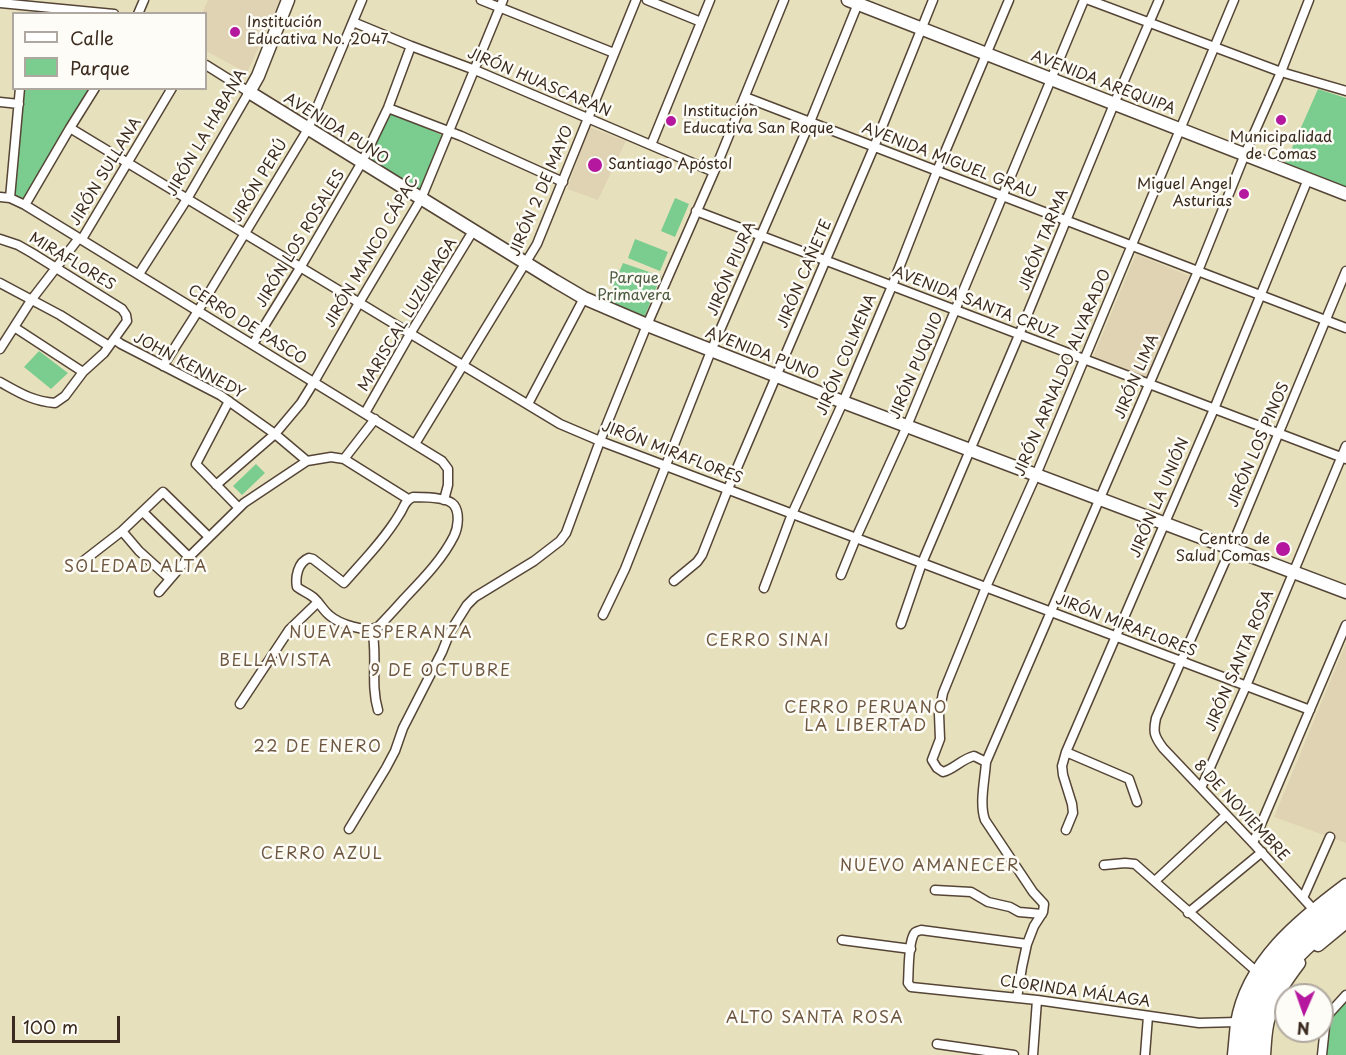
<!DOCTYPE html>
<meta charset="utf-8">
<style>
body{margin:0}
#map{position:relative;width:1346px;height:1055px;overflow:hidden;background:#e7e0bc;font-family:"Playpen Sans",sans-serif}
canvas{display:block}
.legend{position:absolute;left:12px;top:12px;width:195px;height:78px;box-sizing:border-box;background:#fdfcf7;border:2px solid #afa8a0;margin:0;padding:8px 10px;list-style:none;font-size:18px;color:#3b2a1e}
.legend li{display:flex;align-items:center;gap:12px;height:30px}
.legend b{width:30px;border:2px solid #afa8a0}
.north{position:absolute;left:1274px;top:983px;width:60px;height:60px;box-sizing:border-box;background:#fdfcf7;border:2px solid #afa8a0;border-radius:50%;rotate:182deg;font-size:16px;font-weight:700;line-height:24px;text-align:center;color:#3b2a1e}
.north::after{content:'';display:block;margin:auto;width:21px;height:27px;background:#b5179e;clip-path:polygon(50% 0,100% 100%,50% 72%,0 100%)}
.scale{position:absolute;left:12px;top:1016px;width:108px;height:27px;box-sizing:border-box;border:3px solid #3b2a1e;border-top:0;padding-left:8px;font-size:18px;line-height:21px;white-space:nowrap;color:#3b2a1e;-webkit-text-stroke:4px #fdfcf7;paint-order:stroke}
</style>
<div id="map">
<canvas width="1346" height="1055"></canvas>
<ul class="legend">
<li><b style="height:8px;background:#fff"></b>Calle</li>
<li><b style="height:16px;background:#7bcd8f"></b>Parque</li>
</ul>
<div class="north">N</div>
<div class="scale">100 m</div>
</div>
<script>
const ctx = document.querySelector('canvas').getContext('2d');
ctx.lineJoin = 'round';
function paint(path, color) {
  ctx.fillStyle = color;
  ctx.fill(path, 'evenodd');
}
function strokePath(path, color, width, dash) {
  ctx.strokeStyle = color;
  ctx.lineWidth = width;
  ctx.lineCap = dash ? 'butt' : 'round';
  ctx.setLineDash(dash || []);
  ctx.stroke(path);
}
function label(font, color, halo, rows, align = 'center') {
  ctx.font = font + ' "Playpen Sans",sans-serif';
  ctx.lineWidth = 5;
  ctx.setLineDash([]);
  ctx.textBaseline = 'middle';
  ctx.strokeStyle = halo;
  ctx.fillStyle = color;
  for (const [text, x, y, turn = 0] of rows) {
    ctx.save();
    ctx.translate(x, y);
    ctx.rotate((+turn || 0) * Math.PI / 180);
    ctx.textAlign = isNaN(turn) ? turn : align;
    if (halo) ctx.strokeText(text, 0, 0);
    ctx.fillText(text, 0, 0);
    ctx.restore();
  }
}
const built = new Path2D(`
 M208,0H280L247,73L206,51V14L202,13Z
 M589,127L626,141L598,200L567,189Z
 M1136,254L1189,276L1146,379L1093,357Z
 M1346,643V843L1274,817Z`);
const green = new Path2D(`
 M63,88L89,90L27,198L23,200L14,194L25,89Z
 M1318,89L1346,98V189L1284,166Z
 M390,112L444,136L420,191L367,160Z
 M675,198L689,204L675,237L661,231Z
 M635,239L668,252L660,271L628,258Z
 M623,263L661,276L644,318L607,300Z
 M39,351L68,373L51,389L24,367Z
 M256,464L265,473L242,495L233,486Z
 M1346,1000V1055H1326L1330,1017Z`);
const street = new Path2D(`
 M481,0L614,53
 M647,0L701,22
 M1089,0L1281,72L1346,91
 M0,3L114,14
 M138,14L144,0
 M353,22L411,46L475,70L714,172
 M745,97L1346,328
 M0,102L19,104
 M388,108L461,136L563,182
 M70,128L560,424L600,441L1310,710
 M651,145L710,0
 M0,197L10,198L25,205L442,461L448,469V485L444,500
 M10,198L20,88
 M25,205L70,128L95,88
 M696,211L1346,459
 M0,239L18,245L32,253L122,309L126,315L127,321L104,353L83,372L65,396L55,403C32,401 20,393 0,382
 M82,239L172,88
 M139,274L187,199L249,92L206,65
 M0,283L60,315L109,346
 M14,327L83,372
 M114,339L121,344L220,395L275,434L307,461
 M253,344L300,268L362,162L388,108L411,46
 M0,349L32,299L79,238
 M163,366L198,311L308,129L362,0
 M229,401L196,464L239,508
 M528,404L584,298
 M365,413L410,334L473,231
 M415,444L537,244L636,0
 M344,459L375,419
 M216,485L275,434L301,403L314,382L359,303L421,199L503,0
 M413,497C423,497 448,497 454,505C460,513 458,528 454,536C442,560 422,580 404,599C396,608 387,618 378,627C366,633 339,624 329,615C323,610 319,602 313,597C308,593 302,591 297,587C295,577 298,562 309,558L313,559L344,583C363,561 384,540 399,515C404,508 404,501 413,497Z
 M143,512L189,557
 M122,531L139,551L170,579
 M82,562L122,531L163,492L209,537
 M841,575L856,538L907,426L1084,0
 M674,581L697,562L702,555L728,489L874,147L933,0
 M764,588L792,514L843,402L892,286L937,171L1009,0
 M159,592L189,557L244,503L307,461L331,457L344,459L408,499
 M603,615L625,569L711,351L810,122L859,1
 M901,624L922,563L1019,335L1114,104L1159,0
 M372,629C378,656 370,683 378,710
 M240,704L289,630L318,602
 M1066,752L1129,779L1137,802
 M986,762L974,756C962,759 954,769 943,772L937,768L932,760L940,739L939,714L943,693L986,587L1036,475L1234,0
 M1201,788L1246,686L1346,446
 M349,829L386,768L395,751L403,728L442,652L450,632L467,605L475,597L534,561L560,541L566,533L600,441L647,325L714,172L784,0
 M1066,830L1073,813L1072,804L1063,775L1062,766L1066,752L1214,409L1308,179
 M1253,843L1346,625
 M1104,865L1125,863L1135,864L1257,972
 M1155,881L1226,815
 M935,890L971,892L988,902L1010,907L1019,912L1042,914
 M1303,898L1330,837
 M1313,909L1253,843L1163,748C1154,736 1153,732 1156,718L1231,548L1346,271
 M1188,913L1262,852
 M842,940L911,949
 M1027,944L921,930C916,932 915,931 913,936C908,948 909,970 908,983L911,987L1037,1000L1199,1023L1237,1022
 M1017,998L1022,967L1027,944L1034,926L1043,912L1044,904L1033,892L985,820C979,804 985,779 986,762L1198,271L1245,154L1281,72L1309,0
 M937,1044L1014,1055
 M1033,1055L1037,1000
 M1145,1055L1148,1016
 M1322,1055L1326,1017L1346,995`);
const secondary = new Path2D(`
 M288,0L258,76L249,92L555,281L584,298L647,325L843,402L1346,592
 M848,0L1346,194
 M1318,945L1346,922
 M1234,1055C1235,1044 1236,1033 1237,1023C1247,962 1299,920 1346,885
 M1264,1055C1265,1043 1265,1029 1269,1017C1274,997 1287,979 1299,963`);
const highway = new Path2D(`
 M1245,1055C1245,1040 1245,1024 1250,1009C1265,960 1308,928 1346,897
 M1255,1055C1257,1040 1258,1024 1263,1009C1277,967 1313,940 1346,912`);
const markers = [
 [235,32,6,"#b5179e"],
 [1281,120,6,"#b5179e"],
 [671,121,6,"#b5179e"],
 [595,165,8,"#b5179e"],
 [1244,194,6,"#b5179e"],
 [1283,549,8,"#b5179e"]
];
const poiNames = [
 ["Institución",247,23],
 ["Educativa No. 2047",247,40],
 ["Institución",683,112],
 ["Educativa San Roque",683,129],
 ["Municipalidad",1281,138,"center"],
 ["de Comas",1281,155,"center"],
 ["Santiago Apóstol",608,165],
 ["Miguel Angel",1232,185,"right"],
 ["Asturias",1232,202,"right"],
 ["Centro de",1270,540,"right"],
 ["Salud Comas",1270,557,"right"]
];
const streetNames = [
 ["JIRÓN HUASCARAN",539,83,23],
 ["AVENIDA AREQUIPA",1103,83,21],
 ["AVENIDA PUNO",336,129,32],
 ["JIRÓN LA HABANA",207,133,-60],
 ["AVENIDA MIGUEL GRAU",949,161,21],
 ["JIRÓN SULLANA",106,172,-59],
 ["JIRÓN PERÚ",260,181,-59],
 ["JIRÓN 2 DE MAYO",542,191,-67],
 ["JIRÓN LOS ROSALES",301,239,-59],
 ["JIRÓN TARMA",1044,240,-68],
 ["JIRÓN MANCO CÁPAC",372,252,-60],
 ["MIRAFLORES",72,262,31],
 ["JIRÓN PIURA",732,269,-67],
 ["JIRÓN CAÑETE",805,274,-67],
 ["AVENIDA SANTA CRUZ",975,303,21],
 ["MARISCAL LUZURIAGA",408,315,-59],
 ["CERRO DE PASCO",247,325,32],
 ["AVENIDA PUNO",762,354,21],
 ["JIRÓN COLMENA",847,355,-67],
 ["JOHN KENNEDY",189,366,28],
 ["JIRÓN PUQUIO",917,366,-67],
 ["JIRÓN ARNALDO ALVARADO",1063,373,-67],
 ["JIRÓN LIMA",1137,377,-67],
 ["JIRÓN LOS PINOS",1259,445,-67],
 ["JIRÓN MIRAFLORES",672,453,21],
 ["JIRÓN LA UNIÓN",1160,498,-67],
 ["JIRÓN MIRAFLORES",1126,626,21],
 ["JIRÓN SANTA ROSA",1240,661,-67],
 ["8 DE NOVIEMBRE",1241,811,47],
 ["CLORINDA MÁLAGA",1075,992,8]
];
const parkNames = [
 ["Parque",634,279],
 ["Primavera",634,296]
];
const neighbourhoodNames = [
 ["SOLEDAD ALTA",136,568],
 ["NUEVA ESPERANZA",381,634],
 ["CERRO SINAI",768,642],
 ["BELLAVISTA",276,662],
 ["9 DE OCTUBRE",441,672],
 ["CERRO PERUANO",866,709],
 ["LA LIBERTAD",866,727],
 ["22 DE ENERO",318,748],
 ["CERRO AZUL",322,855],
 ["NUEVO AMANECER",930,867],
 ["ALTO SANTA ROSA",815,1019]
];
paint(built, '#e0d3b4');
paint(green, '#7bcd8f');
strokePath(street, '#554536', 11);
strokePath(secondary, '#554536', 15);
strokePath(highway, '#554536', 18);
strokePath(street, '#fff', 8);
strokePath(secondary, '#fff', 12);
strokePath(highway, '#fff', 15);
for (const [x, y, r, color] of markers) {
  const dot = new Path2D();
  dot.arc(x, y, r, 0, 2 * Math.PI);
  ctx.fillStyle = color;
  ctx.fill(dot);
  strokePath(dot, '#fdfcf7', 2);
}
label('15px', '#3b2a1e', '#fdfcf7', poiNames, 'left');
label('15px', '#3b2a1e', '#fdfcf7', streetNames);
label('15px', '#4e5b40', '#fdfcf7', parkNames);
ctx.letterSpacing = '1.5px';
label('16px', '#6e5741', '#fdfcf7', neighbourhoodNames);
ctx.letterSpacing = '0px';
</script>
